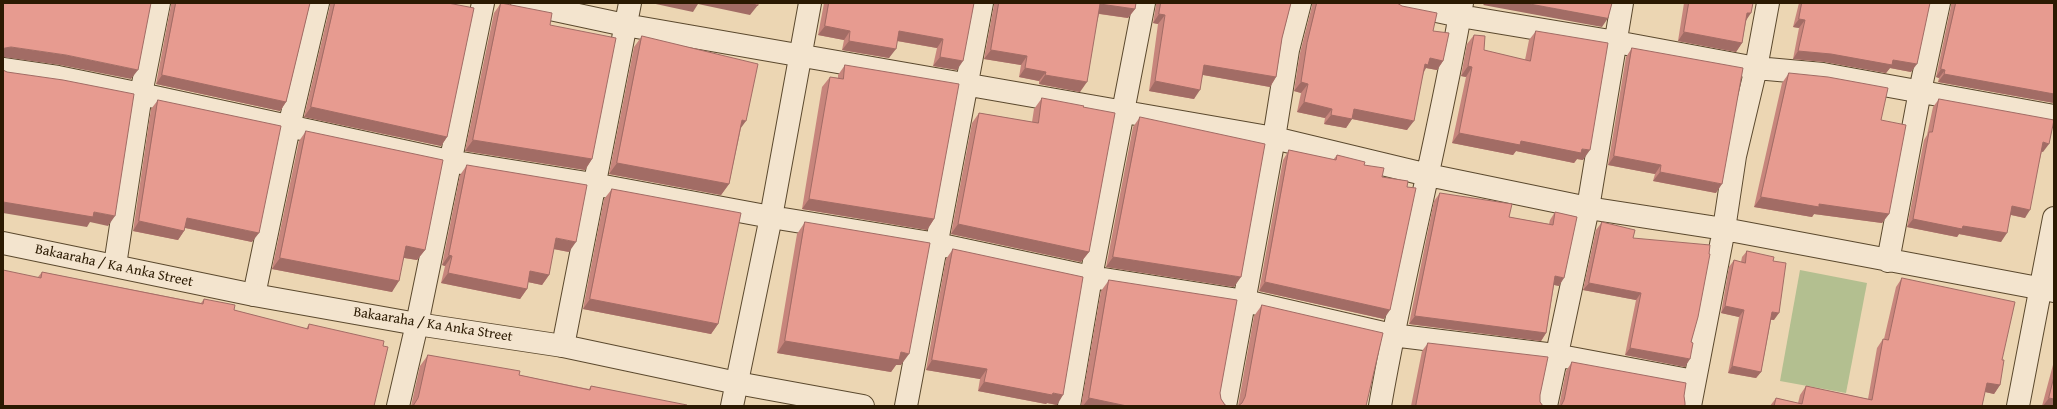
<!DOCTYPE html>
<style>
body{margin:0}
#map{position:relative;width:2057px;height:409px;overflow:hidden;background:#ecd6b3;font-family:"Gentium Book Plus",serif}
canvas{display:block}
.frame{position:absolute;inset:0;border:4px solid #2b1a02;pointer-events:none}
</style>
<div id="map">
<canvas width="2057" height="409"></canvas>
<div class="frame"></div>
</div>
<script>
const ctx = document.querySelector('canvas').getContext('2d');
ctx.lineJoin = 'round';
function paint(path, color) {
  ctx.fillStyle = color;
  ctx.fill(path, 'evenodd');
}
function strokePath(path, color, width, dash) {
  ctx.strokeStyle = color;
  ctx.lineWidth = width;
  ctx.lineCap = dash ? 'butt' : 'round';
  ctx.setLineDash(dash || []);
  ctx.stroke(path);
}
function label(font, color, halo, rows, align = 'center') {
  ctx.font = font + ' "Gentium Book Plus",serif';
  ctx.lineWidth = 3;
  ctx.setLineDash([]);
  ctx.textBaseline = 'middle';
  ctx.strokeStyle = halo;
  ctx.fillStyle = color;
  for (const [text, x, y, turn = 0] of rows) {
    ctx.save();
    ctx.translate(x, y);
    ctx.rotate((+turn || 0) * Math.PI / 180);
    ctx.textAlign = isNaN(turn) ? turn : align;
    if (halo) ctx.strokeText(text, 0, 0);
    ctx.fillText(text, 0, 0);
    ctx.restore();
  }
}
const green = new Path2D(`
 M1800,270L1867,283L1846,393L1780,381Z`);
const minor = new Path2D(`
 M522,3L625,25L1274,138L1428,175L1588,208L1724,229L2054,291
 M1399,3L1460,16L1616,42L1756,68L1823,74L2054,116
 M3,69L58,77L141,94L449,161L593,184L771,217L937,244L1091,277L1245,301L1392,335L1555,355L1694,381
 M1888,261L1920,91L1939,3
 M115,265L141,94L159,3
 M254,295L289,127L318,3
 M563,346L630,3
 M398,406L417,324L483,3
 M732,406L771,217L810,3
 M906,406L982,3
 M1069,406L1091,277L1144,3
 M1225,406L1274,138L1288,50L1300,3
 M1380,406C1403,271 1439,138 1462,3
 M1546,406L1588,208L1622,3
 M1690,406L1724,229L1735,156L1756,68L1768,3
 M2018,406L2054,218`);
const tertiary = new Path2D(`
 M3,243L254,295L417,324L563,346L737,383L863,406`);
const wall = new Path2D(`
 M171,3H310L286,102L280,111L156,84L171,5Z
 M330,3H448L447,137L441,146L304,117L330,6Z
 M501,3L550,25L592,159L585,170L465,151L494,13Z
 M824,3H974L957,70L933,66L937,48L897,41L889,58L842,50L844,40L818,35Z
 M994,3H1136L1135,9L1128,18L1099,14L1080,92L1039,84V81L1019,77L1021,65L984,59L994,5Z
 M1156,3H1291L1282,38L1276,77L1270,87L1203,75L1194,99L1149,91L1158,24L1153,23L1156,5Z
 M1312,3H1397L1433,31L1443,61L1437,70L1426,68L1424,72L1407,130L1352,119L1346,128L1324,124L1325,118L1297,112L1301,93L1294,91L1300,53L1312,6Z
 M1684,3H1753L1746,21L1742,43L1736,52L1678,41Z
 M1799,3H1930L1911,72L1890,68L1886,73L1825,62L1793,59L1799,28L1793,27Z
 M1951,3H2054V103L1938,82L1939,78L1936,77L1951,6Z
 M1536,31L1583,160L1577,159L1574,163L1516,151L1513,155L1452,143L1466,77L1461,76L1467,44L1474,35L1484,50L1525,60L1529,40Z
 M642,36L741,128L729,184L721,195L609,174L634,47Z
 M1632,48L1716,193L1653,181L1655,174L1608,165L1626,57Z
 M845,65L934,219L927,230L802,209L822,87L830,77L838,78V75Z
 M1789,73L1881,120L1889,214L1882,223L1814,214L1812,217L1754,207L1782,83Z
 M1042,98L1089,252L1081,262L951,234L972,123L979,113L1032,122L1034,109Z
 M1939,99L2043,152L2042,151L2025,218L2011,215L2001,242L1959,234L1957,237L1907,227L1924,140L1927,135L1933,107Z
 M158,100L252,242L185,228L184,231L178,240L133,231L151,109Z
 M1140,117L1234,287L1106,267L1133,127Z
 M306,131L425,250L417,260L404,258L392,292L272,269L299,141Z
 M1289,150L1333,160L1337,155L1364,165L1382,177L1384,319L1259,291L1283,160Z
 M467,165L569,252L553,249L549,275L542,285L528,282L527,289L520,299L441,283L445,266L442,265L460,175Z
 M612,189L718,324L711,334L583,309L604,199Z
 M1440,193L1509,217L1549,224L1550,220L1555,212L1559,286L1554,285L1546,333L1541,341L1409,324L1434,201Z
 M805,222L901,365H896L891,372L777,353L797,234Z
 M1602,222L1633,238L1691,342L1685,367L1625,355L1636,300L1583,290L1596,230Z
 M953,249L1057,405L1047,403L1046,404L978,391L980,379L926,370L946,259Z
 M1747,251L1773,261L1774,320H1771L1761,372L1756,378L1728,373L1739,317L1721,313L1729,267L1734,260L1741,262L1742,257Z
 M42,272L201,303L204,299L234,310L306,329L309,324L374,406L38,277Z
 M1902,278L2002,360L2000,385L1994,394L1985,392L1982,406H1770L1776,398L1798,403L1800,395L1806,386L1868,399L1877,348L1883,339H1884L1896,287Z
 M1109,280L1220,393L1221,399L1225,405L1228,406H1081L1101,291Z
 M1262,305L1368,397L1238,406L1254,316Z
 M1428,343L1540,395V402L1543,406H1411L1422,351Z
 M428,355L519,375L589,389L591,386L687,406H411L420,366Z
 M2054,361V406H2042Z
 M1572,362L1684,396L1685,406H1559L1566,371Z`);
const shadedWall = new Path2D(`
 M651,3H750L758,5L750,15L698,4L693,12Z
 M1485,3H1525L1608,18L1602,27L1483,5Z
 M1100,4L1135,9L1128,18L1094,13Z
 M1747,13H1751L1745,22Z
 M1159,14L1165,15L1158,24L1153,23Z
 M1799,19L1805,20L1799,28L1793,27Z
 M825,26L850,31L844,40L818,35Z
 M899,31L943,39L937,48L892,40Z
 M1684,32L1742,43L1736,52L1678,41Z
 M849,41L896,49L889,58L842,50Z
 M11,47L66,55L138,70L131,79L60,65L3,57V49L5,48Z
 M991,50L1027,56L1021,65L984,59Z
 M1798,51L1893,60L1917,64L1911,72L1890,68L1886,73L1825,62L1793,59Z
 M940,57L963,61L957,70L933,66Z
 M1430,58L1443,61L1437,70L1426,68L1422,74L1419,73Z
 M1204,65L1276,77L1270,87L1198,74Z
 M1468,66L1472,67L1466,77L1461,76Z
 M1025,68L1046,72L1039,81L1019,77Z
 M1941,69L1945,70L1939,78L1936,77Z
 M1944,74L2054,94V103L1938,82Z
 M162,75L286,102L280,111L156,84Z
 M1045,75L1087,82L1080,92L1039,84Z
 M1155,81L1200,90L1194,99L1149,91Z
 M1301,82L1308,84L1301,93L1294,91Z
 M1304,102L1332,109L1325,118L1297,112Z
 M311,107L447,137L441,146L304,117Z
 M1354,109L1414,121L1407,130L1352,119L1346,128L1324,124L1331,115Z
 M742,120L746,121L738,132Z
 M1459,133L1582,149L1590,150L1583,160L1577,159L1574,163L1516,151L1513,155L1452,143Z
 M473,140L592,159L585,170L465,151Z
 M2043,142L2049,144L2043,152L2038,151Z
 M1614,156L1661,165L1655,174L1608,165Z
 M617,163L729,184L721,195L609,174Z
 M1660,172L1722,184L1716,193L1653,181Z
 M1761,197L1819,204L1889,214L1882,223L1814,214L1812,217L1754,207Z
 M809,199L934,219L927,230L802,209Z
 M3,202L94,212L115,216L108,226L90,222L87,227L3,213Z
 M2012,206L2030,210L2025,218L2007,214Z
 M187,218L259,233L252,242L181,227Z
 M1913,219L1963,226L2007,233L2001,242L1959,234L1957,237L1907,227Z
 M139,221L184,231L178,240L133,231Z
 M958,224L1089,252L1081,262L951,234Z
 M556,238L576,242L569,252L549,248Z
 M406,246L425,250L417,260L399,257Z
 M449,255L452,256L445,266L442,265Z
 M1113,257L1241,277L1234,287L1106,267Z
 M280,258L399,281L392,292L272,269Z
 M530,271L549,275L542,285L523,281Z
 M448,273L527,289L520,299L441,283Z
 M1555,276L1564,278L1559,286L1550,284Z
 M1265,282L1390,310L1384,319L1259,291Z
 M1589,283L1641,293L1636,300L1583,290Z
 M590,299L718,324L711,334L583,309Z
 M1725,306L1744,310L1739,317L1721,313Z
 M1772,312L1779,313L1774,320L1768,319Z
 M1415,316L1546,333L1541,341L1409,324Z
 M785,341L901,352L909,354L901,365H896L891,372L777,353Z
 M1630,348L1690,359L1685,367L1625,355Z
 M932,360L987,369L980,379L926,370Z
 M1732,366L1761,372L1756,378L1728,373Z
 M984,382L1053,393L1063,395L1057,405L1047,403L1046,404L978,391Z
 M1987,383L2000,385L1994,394L1981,391Z
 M1089,398L1127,406H1083Z
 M2049,398L2054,399V406H2043Z`);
const building = new Path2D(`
 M3,3H151L138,70L66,55L11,47L5,48L3,49Z
 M176,3H310L286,102L162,75Z
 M335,3H448L474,8L447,137L311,107Z
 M501,3L552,13L550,25L616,38L592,159L473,140Z
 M750,3H758V5Z
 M829,3H974L963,61L940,57L943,39L899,31L896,49L849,41L850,31L825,26Z
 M999,3H1136L1135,9L1100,4L1087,82L1045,75L1046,72L1025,68L1027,56L991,50Z
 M1161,3H1291L1282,38L1276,77L1204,65L1200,90L1155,81L1165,15L1159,14Z
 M1317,3H1397L1402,6L1437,13L1433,31L1449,33L1443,61L1430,58L1428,65L1425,64L1414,121L1354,109L1352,119L1331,115L1332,109L1304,102L1308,84L1301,82L1307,43Z
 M1525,3H1612L1608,18Z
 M1689,3H1753L1751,13H1747L1742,43L1684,32Z
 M1802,3H1930L1917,64L1893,60L1892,65L1831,54L1798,51L1805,20L1799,19Z
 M1956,3H2054V94L1944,74L1945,70L1941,69Z
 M1536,31L1608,43L1590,150L1582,149L1581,153L1521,141L1520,145L1459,133L1472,67L1468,66L1474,35L1485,36L1484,50L1530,61Z
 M642,36L758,64L746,121L742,120L729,184L617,163Z
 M1632,48L1743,68L1722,184L1660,172L1661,165L1614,156Z
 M845,65L959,84L934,219L809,199L830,77L843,79Z
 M3,70L7,72L63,80L134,94L115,216L94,212L93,217L3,202Z
 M1789,73L1828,77L1888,88L1881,120L1906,125L1889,214L1819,204V207L1761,197Z
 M1042,98L1084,106L1083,107L1115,113L1089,252L958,224L979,113L1038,123Z
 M1939,99L2054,120L2049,144L2043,142L2030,210L2012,206L2007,233L1963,226L1962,229L1913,219L1929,132H1932Z
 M158,100L281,126L259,233L187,218L184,231L139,221Z
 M1140,117L1265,144L1241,277L1113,257Z
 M306,131L443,160L425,250L406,246L399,281L280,258Z
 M1289,150L1336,160L1337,155L1365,162L1364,165L1384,168L1382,177L1408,181L1407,187L1416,188L1390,310L1265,282Z
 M467,165L587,185L576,242L556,238L549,275L530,271L527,289L448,273L452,256L449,255Z
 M612,189L741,213L718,324L590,299Z
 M1440,193L1512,204L1509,217L1553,225L1555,212L1577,217L1564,278L1555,276L1546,333L1415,316Z
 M805,222L930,243L909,354L901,352L899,360L785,341Z
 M1602,222L1635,230L1633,238L1710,245L1709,254H1710L1698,317L1691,342L1693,343L1690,359L1630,348L1641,293L1589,283Z
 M953,249L1083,277L1063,395L1053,393L1052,395L984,382L987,369L932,360Z
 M1747,251L1774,257L1773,261L1786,263L1779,313L1772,312L1761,372L1732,366L1744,310L1725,306L1734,260L1745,263Z
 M3,270L41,278L42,272L203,304L204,299L235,305L234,310L308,329L309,324L384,341L383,346L388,347L374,406H3Z
 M1902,278L2015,302L2002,360H2004L2000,385L1987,383L1982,406H1774L1776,398L1802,404L1806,386L1872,400L1883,339L1888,340Z
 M1109,280L1237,300L1220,393L1221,399L1225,405L1228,406H1127L1089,398Z
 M1262,305L1383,333L1366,406H1238L1242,403L1245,397Z
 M1428,343L1548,357L1540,395V402L1543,406H1416Z
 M428,355L520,371L519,375L590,390L591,386L687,405V406H413L418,398Z
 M1572,362L1686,383L1684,396L1685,403V406H1561L1564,400Z
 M2054,377V399L2049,398Z`);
const streetNames = [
 ["Bakaaraha / Ka Anka Street",114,266,12],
 ["Bakaaraha / Ka Anka Street",433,325,9]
];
paint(green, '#b3bf90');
strokePath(minor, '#5b492e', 24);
strokePath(tertiary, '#5b492e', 24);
strokePath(minor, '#f3e4ce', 22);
strokePath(tertiary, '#f3e4ce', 22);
paint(wall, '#c7857c');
paint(shadedWall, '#a26c65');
paint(building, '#e79b90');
strokePath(building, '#a26c65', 1);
label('14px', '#2b1a02', '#f3e4ce', streetNames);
</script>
